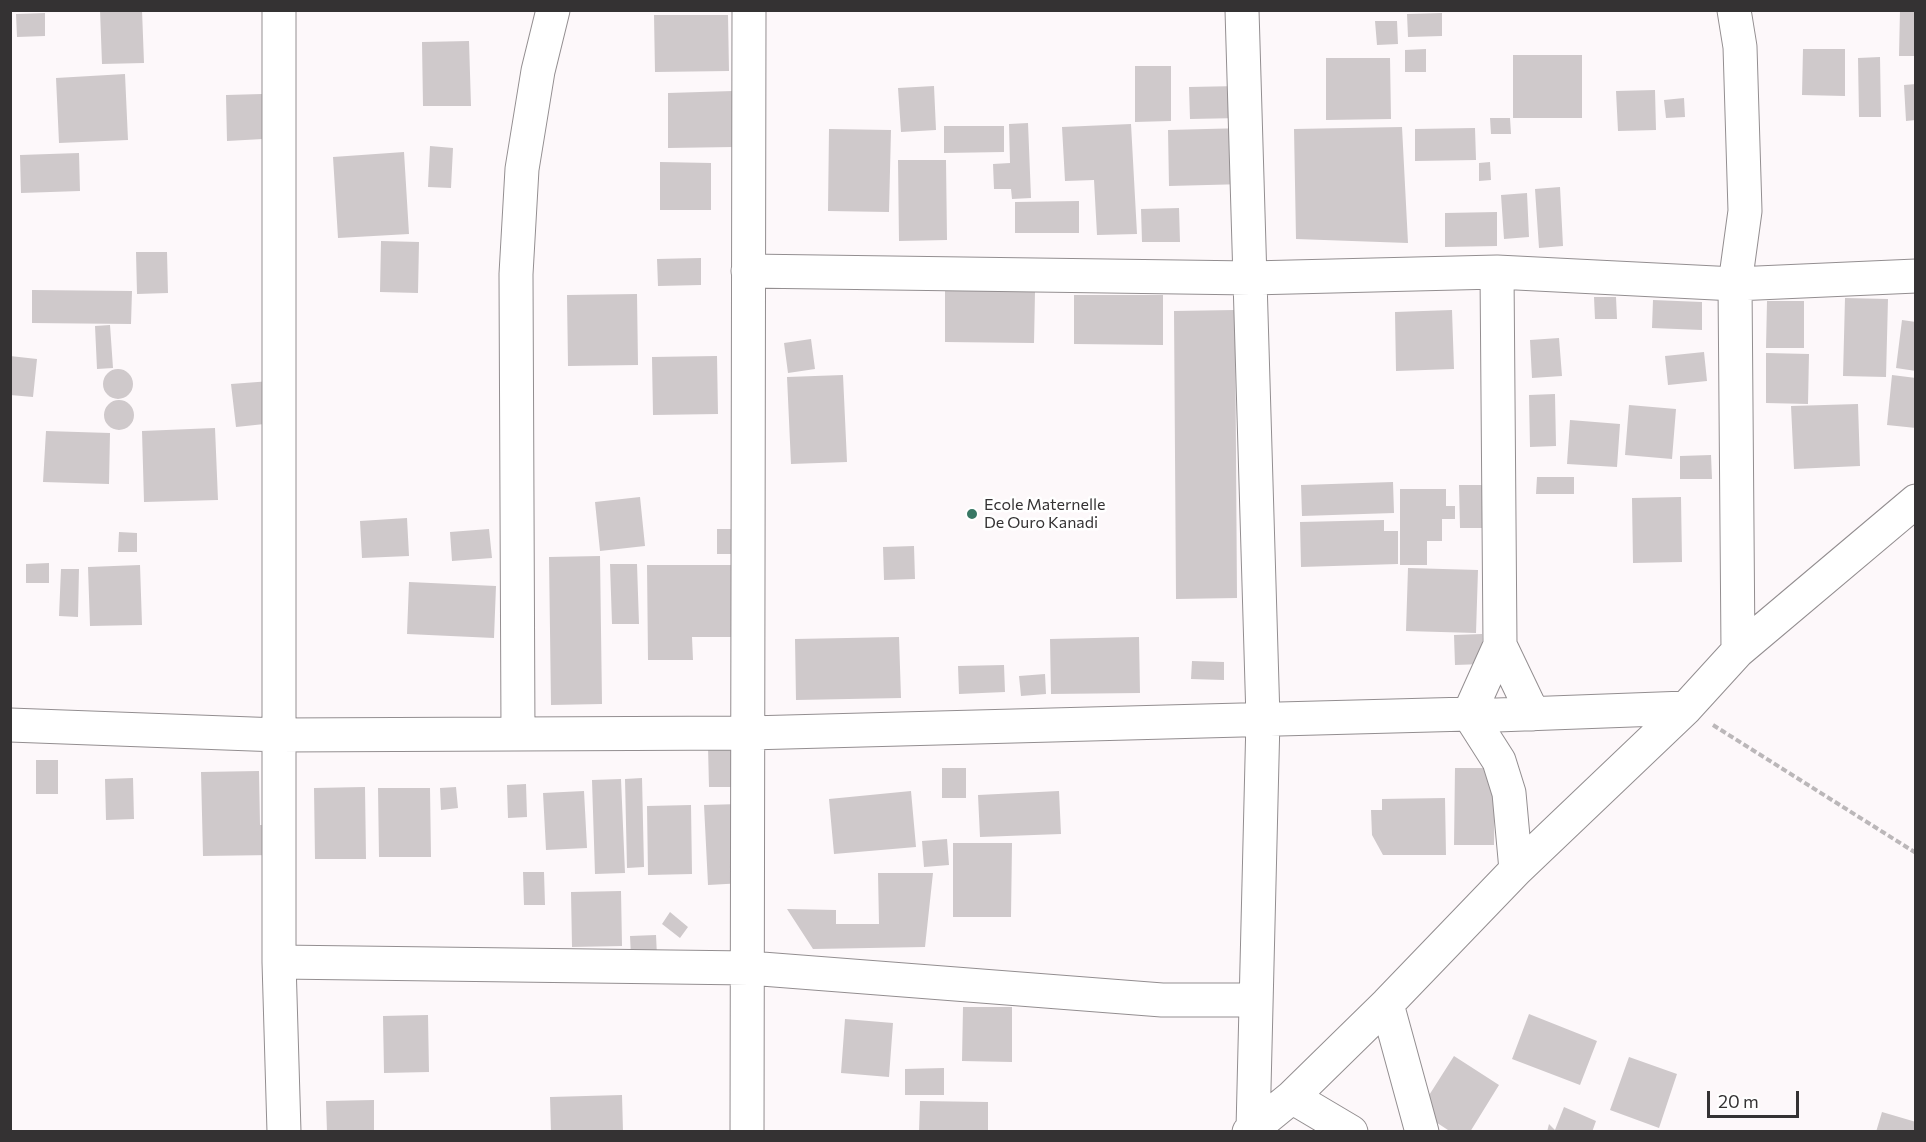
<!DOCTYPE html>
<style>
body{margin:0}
#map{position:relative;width:1926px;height:1142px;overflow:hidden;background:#fdf8fa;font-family:Commissioner,sans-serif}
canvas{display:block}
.frame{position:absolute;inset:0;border:12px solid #343233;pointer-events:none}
.scale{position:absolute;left:1707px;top:1091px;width:92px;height:27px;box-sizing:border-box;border:3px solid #343233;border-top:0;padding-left:8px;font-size:18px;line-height:21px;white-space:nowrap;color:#343233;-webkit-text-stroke:4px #fff;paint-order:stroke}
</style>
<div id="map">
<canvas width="1926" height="1142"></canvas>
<div class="frame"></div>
<div class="scale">20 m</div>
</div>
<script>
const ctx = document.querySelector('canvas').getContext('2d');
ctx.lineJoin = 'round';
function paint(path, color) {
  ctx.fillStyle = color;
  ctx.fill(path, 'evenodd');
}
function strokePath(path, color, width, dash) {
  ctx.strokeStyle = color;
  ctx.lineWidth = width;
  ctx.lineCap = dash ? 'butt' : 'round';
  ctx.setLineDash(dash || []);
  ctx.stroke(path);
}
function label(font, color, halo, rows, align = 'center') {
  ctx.font = font + ' Commissioner,sans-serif';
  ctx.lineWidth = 5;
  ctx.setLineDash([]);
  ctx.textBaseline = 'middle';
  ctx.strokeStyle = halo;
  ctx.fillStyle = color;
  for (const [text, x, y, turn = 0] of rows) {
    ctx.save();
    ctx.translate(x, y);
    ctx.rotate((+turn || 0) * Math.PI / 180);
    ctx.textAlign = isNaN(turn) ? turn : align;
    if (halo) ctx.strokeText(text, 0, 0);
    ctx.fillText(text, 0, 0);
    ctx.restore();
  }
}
const building = new Path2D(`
 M100,10H142L144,63L102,64Z
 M1900,10H1916V56H1899Z
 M45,13V36L17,37L16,14Z
 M1442,13V36L1408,37L1407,14Z
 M654,15H728L729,71L655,72Z
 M1375,21H1397L1398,44L1377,45Z
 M469,41L471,106H423L422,42Z
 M1426,49V72H1405V50Z
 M1803,49H1845V96L1802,95Z
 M1513,55H1582V118H1513Z
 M1880,57L1881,117H1859L1858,58Z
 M1326,58H1390L1391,119L1326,120Z
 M1135,66H1171V121L1135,122Z
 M125,74L128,140L59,143L56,78Z
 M1916,84V120L1906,121L1904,85Z
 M934,86L936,130L901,132L898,88Z
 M1239,86L1240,118L1190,119L1189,87Z
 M1655,90L1656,130L1618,131L1616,91Z
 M733,91L734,147L668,148V93Z
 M262,94L263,139L227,141L226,95Z
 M1684,98L1685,117L1666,118L1664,100Z
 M1490,118H1510L1511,134H1491Z
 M1028,123L1031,198L1012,199L1011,189H994L993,164L1010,163L1009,124Z
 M1131,124L1137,234L1097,235L1094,180L1065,181L1062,127Z
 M944,126H1004V152L944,153Z
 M1402,127L1408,243L1296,239L1294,129Z
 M1245,128L1246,184L1169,186L1168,130Z
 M1475,128L1476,160L1415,161V129Z
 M829,129L891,130L889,212L828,211Z
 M430,146L453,148L451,188L428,187Z
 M404,152L409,234L338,238L333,157Z
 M79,153L80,191L21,193L20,155Z
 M898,160H946L947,240L899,241Z
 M660,162L711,163V210H660Z
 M1490,162L1491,180L1479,181V163Z
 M1560,187L1563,246L1539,248L1535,189Z
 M1527,193L1529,237L1504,239L1501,195Z
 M1079,201V233H1015V202Z
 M1179,208L1180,242H1142L1141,209Z
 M1497,212V246L1445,247V213Z
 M381,241L419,242L418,293L380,292Z
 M136,252H167L168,293L137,294Z
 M701,258V285L658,286L657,259Z
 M32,290L132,291L131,324L32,323Z
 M945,290L1035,292L1034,343L945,342Z
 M637,294L638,365L568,366L567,295Z
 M1074,295H1163V345L1074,344Z
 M1594,297H1616L1617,319H1595Z
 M1845,298L1888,299L1886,377L1843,376Z
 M1653,300L1702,302V330L1652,328Z
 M1767,301H1804V348H1766Z
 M1235,310L1237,598L1176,599L1174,311Z
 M1452,310L1454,369L1396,371L1395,312Z
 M1902,320L1916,322V371L1896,368Z
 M110,325L113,368L97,369L95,326Z
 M1559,338L1562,376L1532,378L1530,340Z
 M811,339L815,369L788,373L784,343Z
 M1704,352L1707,381L1668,385L1665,356Z
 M1766,353L1809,354L1808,404L1766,403Z
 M10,356L37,359L33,397L10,395Z
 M717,356L718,414L653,415L652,357Z
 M103 384a15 15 0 1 1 30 0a15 15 0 1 1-30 0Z
 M843,375L847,462L791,464L787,377Z
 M1892,375L1916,378V428L1887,425Z
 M271,381L274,423L236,427L231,384Z
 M1555,394L1556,446L1530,447L1529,395Z
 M104 415a15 15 0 1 1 30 0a15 15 0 1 1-30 0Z
 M1858,404L1860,466L1794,469L1791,406Z
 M1629,405L1676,409L1672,459L1625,455Z
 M1570,420L1620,424L1617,467L1567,464Z
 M215,428L218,500L144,502L142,431Z
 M46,431L110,433L109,484L43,482Z
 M1711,455L1712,479H1680V456Z
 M1537,477H1574V494H1536Z
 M1393,482L1394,513L1302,516L1301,485Z
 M1459,485H1491V528H1460Z
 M1400,489H1446V506H1455V519H1442V541H1427V565H1400Z
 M640,497L645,546L600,551L595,502Z
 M1681,497L1682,562L1633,563L1632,498Z
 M407,518L409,556L362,558L360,521Z
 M1384,520V531H1398V564L1301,567L1300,522Z
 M489,529L492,558L452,561L450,532Z
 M717,529H738V554H717Z
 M119,532L137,533V552H118Z
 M914,546L915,579L884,580L883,547Z
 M600,556L602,704L551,705L549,557Z
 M49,563V583H26V564Z
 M610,564H637L639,624H612Z
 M140,565L142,625L90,626L88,567Z
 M647,565H739L740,637H692L693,660H648Z
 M1408,568L1478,570L1476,633L1406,631Z
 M61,569H79L78,617L59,616Z
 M409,582L496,586L494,638L407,634Z
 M1482,634L1483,664L1455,665L1454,635Z
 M899,637L901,698L796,700L795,639Z
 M1139,637L1140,693L1051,694L1050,639Z
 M1192,661L1224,662V680L1191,679Z
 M1004,665L1005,692L959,694L958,666Z
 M1045,674L1046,694L1021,696L1019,676Z
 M708,747H732V787H709Z
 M36,760H58V794H36Z
 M942,768H966V798H942Z
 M1455,768H1495L1494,845H1454Z
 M259,771L260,825H272L273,855L203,856L201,772Z
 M133,778L134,819L106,820L105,779Z
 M642,778L644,867L627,868L625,779Z
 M621,779L625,873L595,874L592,780Z
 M526,784L527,817L508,818L507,785Z
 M365,787L366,859H315L314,788Z
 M456,787L458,808L441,810L440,788Z
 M378,788H430L431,857H379Z
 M584,791L587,848L546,850L543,793Z
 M911,791L916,847L834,854L829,799Z
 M1059,791L1061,834L980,837L978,795Z
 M1445,798L1446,855H1383L1372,835L1371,810H1382V799Z
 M740,804L744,883L708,885L704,805Z
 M691,805L692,874L648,875L647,806Z
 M947,839L949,865L924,867L922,841Z
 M953,843H1012L1011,917H953Z
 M523,872H544L545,905H524Z
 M878,873H933L925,947L813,949L787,909L836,910V924H879Z
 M621,891L622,946L572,947L571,892Z
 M670,912L688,927L680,938L662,924Z
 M656,935L657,956L631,957L630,936Z
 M963,1007H1012V1062L962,1061Z
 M1529,1014L1597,1041L1580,1085L1512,1059Z
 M428,1015L429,1072L384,1073L383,1016Z
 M845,1019L893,1023L889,1077L841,1073Z
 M1454,1056L1499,1085L1470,1132H1451L1419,1111Z
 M1629,1057L1677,1074L1659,1128L1610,1110Z
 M944,1068V1095H905V1069Z
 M622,1095L623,1132H551L550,1097Z
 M374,1100V1132H327L326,1101Z
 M920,1101L988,1102V1132H919Z
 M1564,1107L1596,1121L1592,1132H1547L1549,1124L1555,1130Z
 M1882,1112L1916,1122V1132H1876Z`);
const path = new Path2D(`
 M1713,725L1916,853`);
const minor = new Path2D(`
 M279,10V962L284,1132
 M1242,10L1263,719L1253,1129
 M1734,10L1740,47L1745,211L1735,284L1738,651
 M748,271L1251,278L1497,272L1735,284L1916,276
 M1497,272L1500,645L1469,714L1499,761L1509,793L1516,870
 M1500,645L1533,714
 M10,725L279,735L749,733L1469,714L1497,715L1686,708
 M518,734L516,274L522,169L538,71L553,10
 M279,962L749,968L1162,1000H1256
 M1387,1004L1422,1132
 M1292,1097L1351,1132
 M747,1132L749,10
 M1249,1132L1292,1097L1387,1004L1516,870L1686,708L1738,651L1916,501`);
const markers = [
 [972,514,6,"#387764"]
];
const poiNames = [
 ["Ecole Maternelle",984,505],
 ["De Ouro Kanadi",984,523]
];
paint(building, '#cfc9cb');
strokePath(minor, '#938e90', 35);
strokePath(path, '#bbb7b9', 4, [6, 3]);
strokePath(minor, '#fff', 33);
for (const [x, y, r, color] of markers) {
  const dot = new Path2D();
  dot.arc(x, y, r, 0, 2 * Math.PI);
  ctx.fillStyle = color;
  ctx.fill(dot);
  strokePath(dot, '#fff', 2);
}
label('16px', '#343233', '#fff', poiNames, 'left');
</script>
